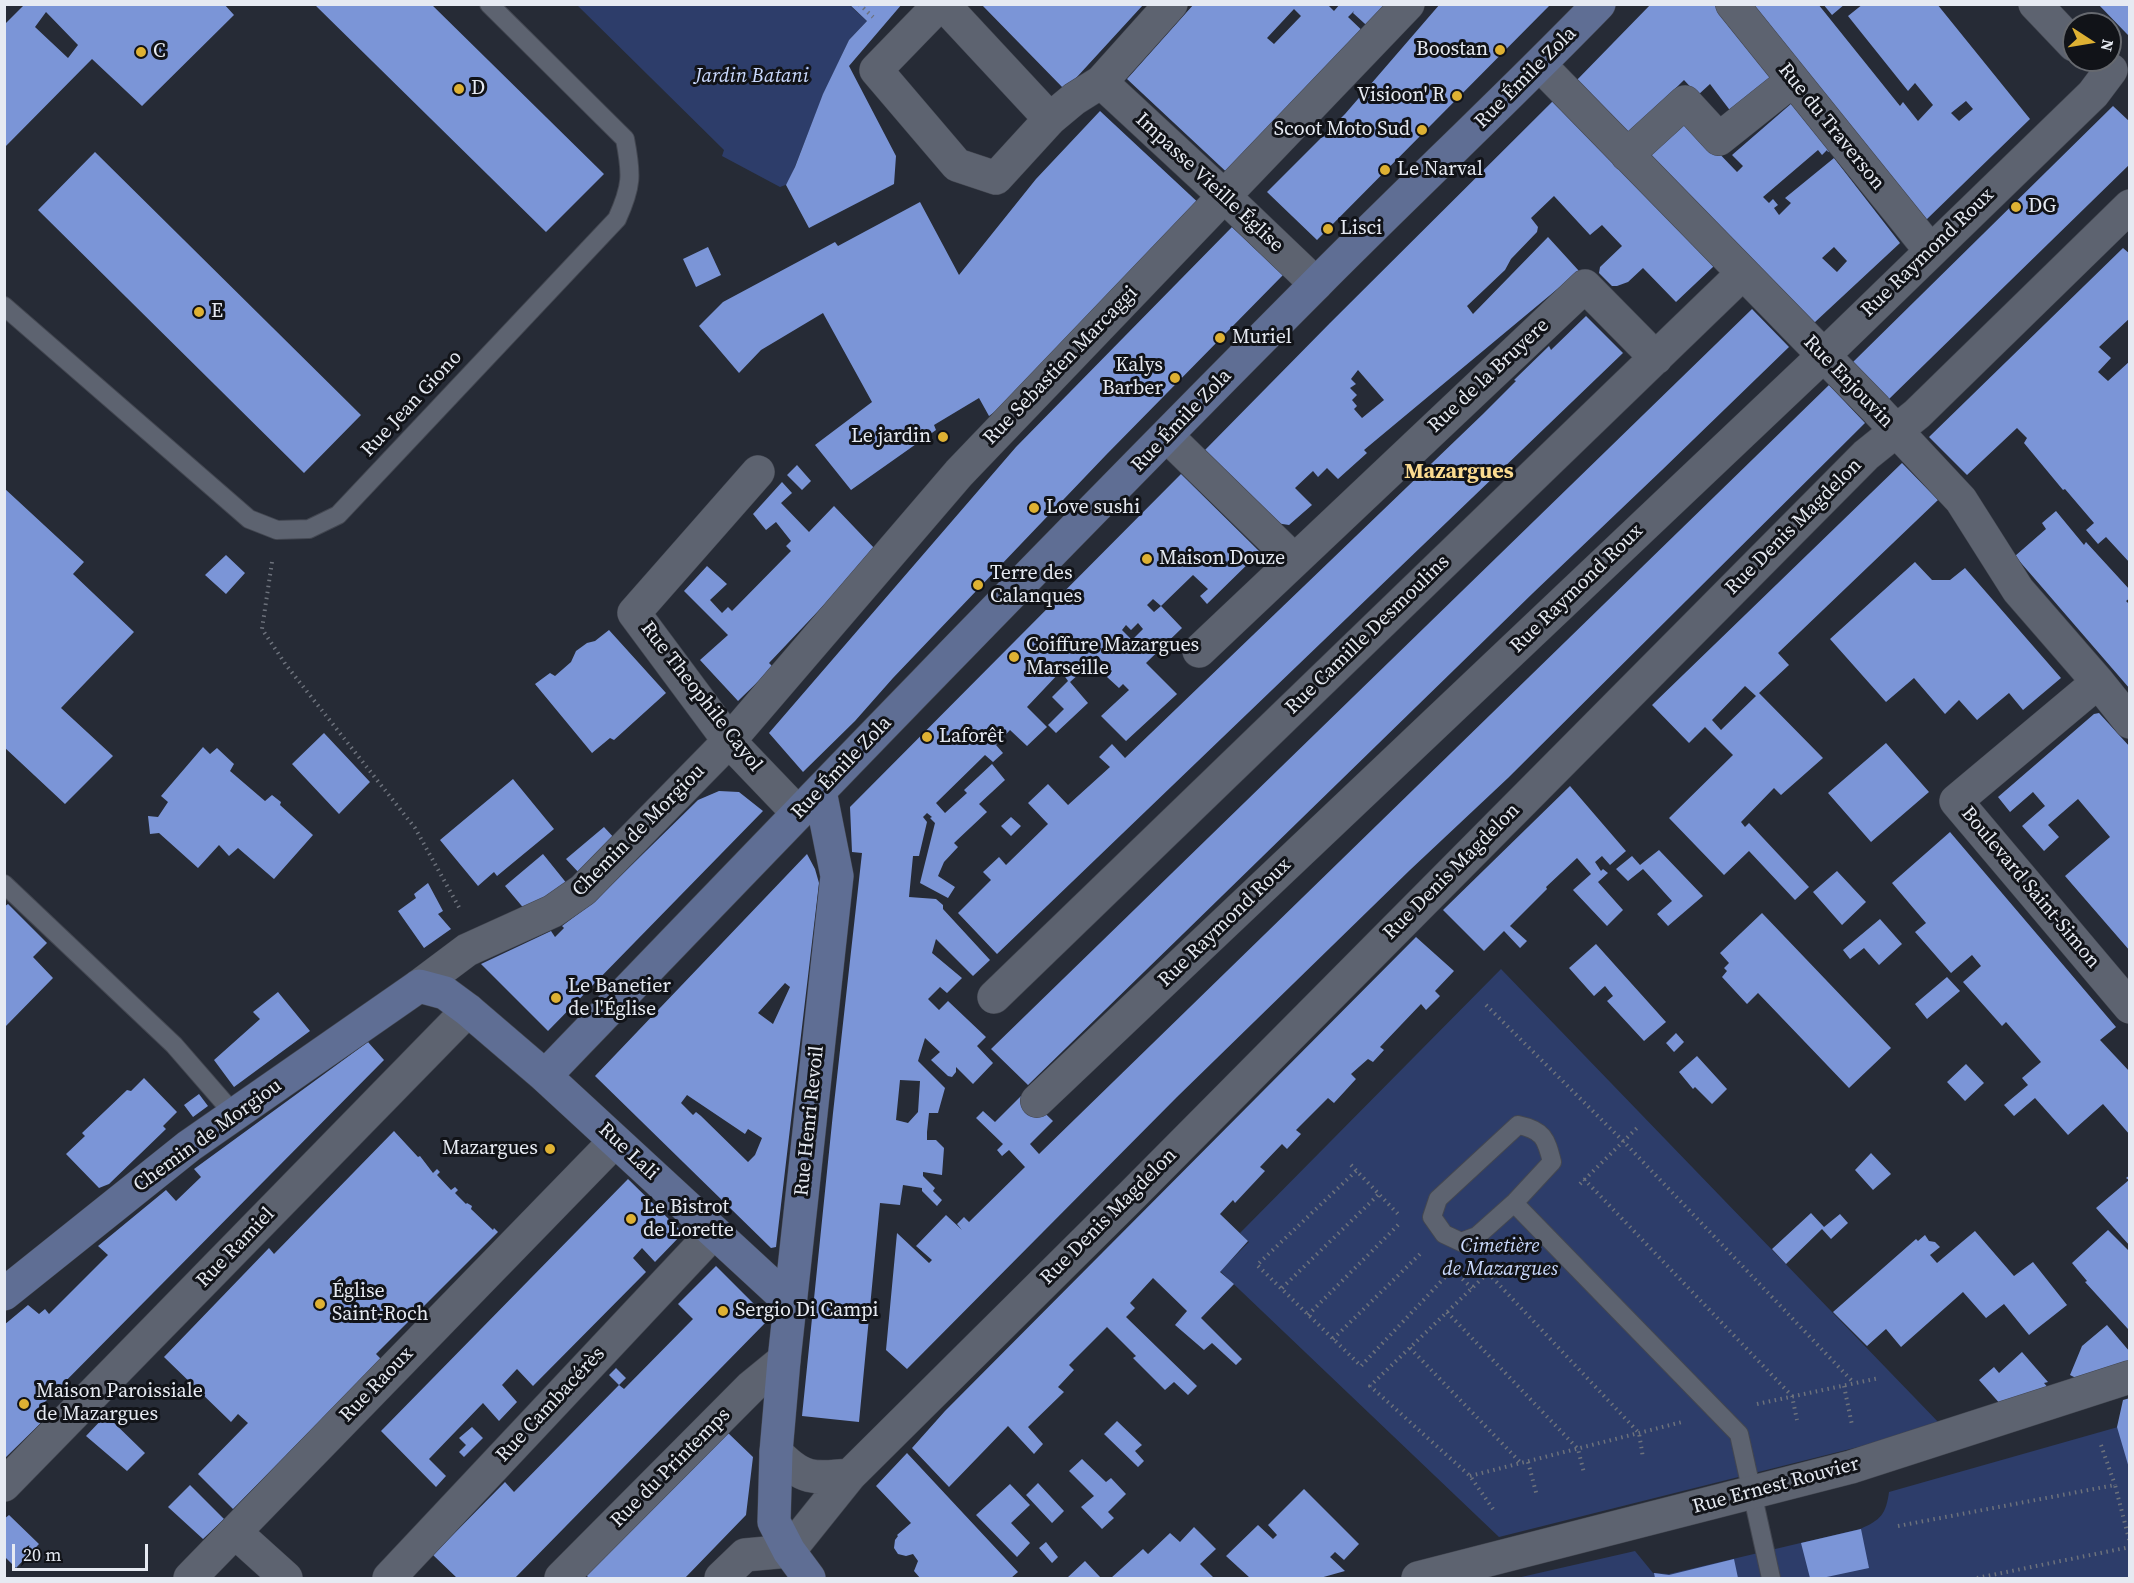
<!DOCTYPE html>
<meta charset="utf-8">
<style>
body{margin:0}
#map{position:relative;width:2134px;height:1583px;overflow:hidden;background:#262b36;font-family:"Source Serif 4",serif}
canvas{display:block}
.frame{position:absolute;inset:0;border:6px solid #e6eaf2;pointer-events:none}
.north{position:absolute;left:2062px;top:12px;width:60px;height:60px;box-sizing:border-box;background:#111318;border:2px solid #66696f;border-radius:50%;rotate:102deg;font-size:16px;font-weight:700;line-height:24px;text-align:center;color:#e6eaf2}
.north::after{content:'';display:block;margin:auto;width:21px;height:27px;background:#deb133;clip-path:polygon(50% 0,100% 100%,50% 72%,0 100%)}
.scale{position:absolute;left:12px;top:1544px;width:136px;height:27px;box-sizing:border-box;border:3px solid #e6eaf2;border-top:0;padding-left:8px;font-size:18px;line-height:21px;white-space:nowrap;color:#e6eaf2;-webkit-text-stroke:4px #111318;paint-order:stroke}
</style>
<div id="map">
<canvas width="2134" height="1583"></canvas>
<div class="frame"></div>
<div class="north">N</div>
<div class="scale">20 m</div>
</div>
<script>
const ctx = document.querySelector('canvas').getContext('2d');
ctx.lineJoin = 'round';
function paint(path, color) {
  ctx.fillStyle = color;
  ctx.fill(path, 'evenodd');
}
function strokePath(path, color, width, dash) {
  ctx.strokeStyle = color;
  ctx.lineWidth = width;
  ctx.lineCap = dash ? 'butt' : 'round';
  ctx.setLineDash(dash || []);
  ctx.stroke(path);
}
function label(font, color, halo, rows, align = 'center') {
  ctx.font = font + ' "Source Serif 4",serif';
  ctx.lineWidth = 6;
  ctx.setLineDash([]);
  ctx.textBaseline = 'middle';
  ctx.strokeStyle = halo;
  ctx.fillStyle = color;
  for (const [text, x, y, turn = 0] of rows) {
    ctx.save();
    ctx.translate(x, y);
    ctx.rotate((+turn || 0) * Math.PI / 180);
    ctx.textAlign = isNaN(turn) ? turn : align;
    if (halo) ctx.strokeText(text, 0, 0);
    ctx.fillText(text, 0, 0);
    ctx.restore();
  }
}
const green = new Path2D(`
 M577,5H849L867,21L849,40L824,93L788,184L780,187L722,156L724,150Z
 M1501,969L1942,1426L1499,1537L1220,1271L1249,1242L1240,1233Z
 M2118,1427L2129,1466V1578H1517L1635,1551L1653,1573L1669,1574L1860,1529C1881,1520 1886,1514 1889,1492Z`);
const building = new Path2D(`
 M25,4H224L234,15L142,106L92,59L4,148V25ZM46,12L78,45L68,58L35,27Z
 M314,4H431L604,174L546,232Z
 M849,4H902L849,66L896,156L894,184L809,228L786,185L795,167L823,94L849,40L867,21Z
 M1194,4H1327L1334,11L1340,4H1401L1375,33L1353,13L1354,11L1348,17L1370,38L1235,180L1127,79ZM1294,9L1301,16L1274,44L1267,38Z
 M1440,4H1551L1317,240L1267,192L1345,114Z
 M1651,4H1714L1774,81L1732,113L1710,84L1698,95L1684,80L1628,135L1574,83Z
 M1752,4H1818L1900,106L1903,102L1918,121L1933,105L1915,83L1908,91L1848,16L1863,4H1937L2030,119L1926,220ZM1966,101L1973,109L1959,121L1951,113Z
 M1823,4H1845L1832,15Z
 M2098,4H2130V37L2126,33Z
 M982,5H1143L1065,90Z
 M1554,100L1714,266L1676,302L1643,268L1628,282L1617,286H1612L1599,273L1600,267L1622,246L1602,225L1590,235L1554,196L1531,218L1538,227L1537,232L1511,259L1505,270L1467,306L1473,314L1548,237L1579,271L1364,450L1367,453L1338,479L1327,468L1318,477L1313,471L1295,488L1312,505L1289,525L1276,523L1205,450L1330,323ZM1358,370L1384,400L1362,418L1354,409L1357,406L1352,400L1357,395L1350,388L1356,384L1351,379Z
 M1792,103L1831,150L1828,152L1827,150L1822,155L1818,150L1763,197L1769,203L1773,199L1778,205L1774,208L1779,215L1791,203L1785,198L1834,158L1900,243L1814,323L1648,156L1686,119L1737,172L1743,166L1732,155ZM1834,247L1847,261L1837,272L1822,258Z
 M2113,106L2130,122V164L1888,400L1852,363Z
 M1100,111L1204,208L1029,387L989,416L979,398L934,425L936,430L851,490L815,445L872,402L823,313L761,350L739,373L699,326L723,302L835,242L838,246L920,202L959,275L1036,179Z
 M95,152L361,415L304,473L38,210Z
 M1232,227L1283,275L1106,455L893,678L855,721L803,772L769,733L1016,447Z
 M708,247L721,275L696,287L683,259Z
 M2123,248L2130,254V318L2099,347L2111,358L2098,372L2108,381L2130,361V563L2106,537L2098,544L2086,530L2094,523L2065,489L2063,490L2024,443L2027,438L2017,428L1967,475L1929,437Z
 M1752,309L1789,347L1662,470L1533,593L1028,1085L991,1049Z
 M1586,316L1623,353L997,954L958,913L991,880L983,872L999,857L1006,865L1048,824L1028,803L1048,784L1068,805L1110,767L1099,757L1112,744L1125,758L1483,414L1516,381L1514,380L1549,346L1551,350Z
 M1829,385L1865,423L1508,778L1410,870L1177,1097L907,1369L886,1350L897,1233L929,1263L932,1260L916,1246L946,1215L962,1230L957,1224L964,1217L969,1222L1025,1167L1009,1150L1002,1156L997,1150L1003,1144L976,1118L983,1111L995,1122L1024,1093L1053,1121L1030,1144L1039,1154Z
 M1902,463L1938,500L1778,653L1789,665L1759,693L1823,758L1781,795L1774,788L1741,822L1745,827L1749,823L1809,887L1795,900L1749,851L1724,875L1669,818L1733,755L1705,727L1689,743L1652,705ZM1745,686L1756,696L1721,730L1712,720Z
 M797,465L811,481L802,490L787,475Z
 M1181,474L1260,552L1207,604L1200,596L1208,589L1193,575L1161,606L1153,599L1147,605L1154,612L1161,606L1182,628L1146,663L1177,694L1176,695L1126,741L1101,716L1129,690L1123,684L1119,688L1107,677L1112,671L1098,657L1070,682L1088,703L1056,733L1048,725L1064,709L1052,697L1068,681L1061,671L1027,707L1047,727L1027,746L1010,730L996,745L1003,753L993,762L985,755L936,803L945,813L967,793L964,790L992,764L1005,780L979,804L987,812L954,843L958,847L944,862L938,876L955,887L948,898L920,883L935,823L930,818L932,817L927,813L923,817L927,822L919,856H913L909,897L936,899L943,905V909L990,960L973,976L936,939L932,953L962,978L947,993L940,987L928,999L939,1010L948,1001L986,1037L977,1046L993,1063L973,1084L956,1067V1072L952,1077L948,1076L931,1060L940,1052L925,1038L918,1061L945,1088L938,1113H929L927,1132V1140H936L944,1148L942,1175L923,1172V1176L935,1188L933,1191L942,1200L937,1206L922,1191V1188L903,1185L900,1205L880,1203L859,1422L802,1416L833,1113L862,853L852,852L850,807ZM1138,623L1143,629L1132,640L1122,630L1126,625L1131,630ZM900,1080L920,1081L918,1112L908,1123L896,1120Z
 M782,482L792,493L781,503L809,532L834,506L876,550L769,663L773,667L738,701L700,660L728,635L684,591L707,566L727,584L710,600L722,613L728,607L732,611L791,551L786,546L791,541L776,522L766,530L753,514Z
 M4,488L84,562L73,574L134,632L61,708L113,756L65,804L4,747Z
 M2056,511L2084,545L2086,542L2130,590V598L2126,601L2130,605V689L2015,556L2046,529L2042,523Z
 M226,555L245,573L226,594L205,575Z
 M1915,562L1932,580H1950L1965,568L2061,678L2023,710L2009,693L1977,720L1959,700L1945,714L1914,678L1886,702L1830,639Z
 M609,630L666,693L614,740L610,738L592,753L535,684L550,673L555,676L571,662L576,651L587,643L595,641Z
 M2099,713L2130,747V951L2065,876L2110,837L2078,799L2048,825L2059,837L2044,851L2022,826L2045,806L2033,792L2010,812L1998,797L2094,714Z
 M324,733L370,782L339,814L292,764Z
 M1886,743L1929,792L1871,842L1828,793Z
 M203,747L210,754L217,748L234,764L230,771L265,801L272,795L281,802L280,805L313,835L274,879L238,848L229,856L219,845L198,868L159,833L150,834L148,816L158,817L168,802L161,796Z
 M513,779L554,829L497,876L494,872L478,886L440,840Z
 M1570,786L1626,851L1610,865L1602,856L1595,862L1601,871L1603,869L1608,873L1598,882L1623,910L1607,926L1573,890L1591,874L1577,858L1546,887L1547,889L1510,926L1527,941L1520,948L1504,931L1484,951L1443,910Z
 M719,791L739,792L763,811L548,1031L481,964L551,931L555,937L564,928L562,926L595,901L698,800Z
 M1011,817L1021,826L1011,836L1001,826Z
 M604,827L616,840L580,874L566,859Z
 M1950,832L2116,1027L2100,1040L2130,1072V1135L2103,1104L2068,1135L2035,1098L2014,1116L2004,1105L2028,1085L2022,1078L2041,1062L2006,1022L2002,1026L1963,982L1981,966L1972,955L1951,973L1915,932L1926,923L1892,883Z
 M1659,850L1703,896L1668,926L1657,914L1672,901L1654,881L1643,869L1628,881L1616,869L1632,856L1640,865Z
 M543,854L568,885L526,911L505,886Z
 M807,854L815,869L819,883L776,1247L771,1248L595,1076ZM785,983L790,987L773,1024L758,1013ZM687,1095L745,1134L748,1129L762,1138L755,1155L748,1162L701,1116L696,1112L693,1115L681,1103Z
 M1837,871L1866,902L1842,925L1813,892Z
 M428,883L443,911L438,914L451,929L424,948L398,911L416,898L414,894Z
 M8,904L47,943L33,957L53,978L4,1028V907Z
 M1762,913L1891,1048L1849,1088L1758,993L1747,1004L1722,977L1727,971L1724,968L1729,963L1720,953Z
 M1880,919L1902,944L1879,965L1864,948L1850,959L1843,950Z
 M1416,937L1454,971L1435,991L1440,996L1426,1010L1421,1004L1380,1047L1384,1050L1373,1062L1368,1059L1351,1074L1356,1079L1334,1103L1328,1098L1296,1130L1301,1134L1287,1149L1282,1144L1260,1167L1265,1171L1235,1203L1233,1200L1220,1214L1248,1241L1220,1272L1234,1284L1201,1318L1242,1359L1236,1365L1212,1343L1204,1350L1175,1325L1187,1311L1153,1278L1130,1303L1135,1308L1126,1317L1197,1386L1188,1395L1174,1382L1165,1390L1133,1358L1136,1356L1107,1327L1069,1365L1074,1370L1058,1387L1064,1392L1028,1427L1043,1444L1034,1454L1008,1426L949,1487L912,1448L945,1411Z
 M1596,944L1666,1022L1644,1041L1607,1001L1613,996L1605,986L1594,996L1569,968Z
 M1947,977L1960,991L1927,1019L1915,1004Z
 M278,992L310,1031L234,1087L214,1060L260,1019L253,1012Z
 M1676,1033L1684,1042L1674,1052L1666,1043Z
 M368,1042L384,1060L36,1411L45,1419L4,1459V1325L28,1305L39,1314L45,1309L49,1314L108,1255L98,1246L166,1190L176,1201L201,1177L194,1169Z
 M1697,1056L1727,1089L1712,1104L1695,1087L1693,1089L1679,1072Z
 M1966,1064L1984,1083L1965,1101L1947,1082Z
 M144,1078L177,1112L163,1126L166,1129L109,1184L99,1188L66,1154L85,1136L82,1133L127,1090L131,1091Z
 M199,1094L208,1106L193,1117L184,1105Z
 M394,1131L418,1157L420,1156L433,1173L437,1169L440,1172L437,1175L451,1190L455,1187L458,1190L455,1193L466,1204L467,1203L472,1206L471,1209L493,1230L494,1228L498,1232L376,1354L381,1359L233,1509L198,1474L248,1423L238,1414L231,1422L164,1357L269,1248L274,1254Z
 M1871,1153L1891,1174L1873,1190L1855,1170Z
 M2130,1175V1246L2096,1208L2129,1180L2126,1178Z
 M628,1179L683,1233L655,1262L642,1248L633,1258L646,1272L533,1386L517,1369L502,1385L517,1402L499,1421L483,1403L429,1459L446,1476L436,1487L381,1431Z
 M1811,1213L1824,1227L1840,1214L1848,1223L1831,1239L1822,1229L1786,1264L1772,1249Z
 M2108,1230L2130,1252V1327L2128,1329L2085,1282L2087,1281L2072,1263Z
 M1975,1231L2014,1276L2033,1262L2067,1305L2029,1335L2004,1304L1986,1318L1963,1292L1901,1347L1886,1329L1867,1346L1833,1312L1916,1239L1918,1241L1925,1235L1929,1241L1935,1242L1940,1247L1930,1255L1937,1263Z
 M716,1266L769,1319L515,1578H457L433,1555L505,1482L514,1492L619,1385L624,1389L693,1319L678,1304Z
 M2107,1325L2130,1352V1364L2080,1380L2070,1375L2082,1346Z
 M2022,1352L2048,1382L2044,1383L2050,1390L2002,1406L1979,1380L1994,1367L1999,1373Z
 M616,1368L626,1378L619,1385L609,1375Z
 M2130,1398V1468H2129L2117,1427L2123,1400Z
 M106,1415L145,1453L127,1471L86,1436Z
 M1117,1421L1142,1445L1135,1451L1144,1461L1138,1467L1104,1434Z
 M472,1427L483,1438L464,1457L459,1452L466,1445L459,1438Z
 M726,1431L753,1457L746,1515L685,1578H589L586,1575Z
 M907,1453L1018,1572L1011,1578H920L914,1571L918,1561L913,1554L906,1556L898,1554L894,1548L895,1540L898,1536L897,1535L911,1523L876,1486Z
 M1082,1459L1106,1482L1111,1478L1126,1494L1108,1512L1114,1518L1102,1529L1081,1507L1094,1496L1069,1471Z
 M1038,1483L1064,1511L1052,1523L1026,1495Z
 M1010,1484L1030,1505L1011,1523L1030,1543L1017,1557L976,1515Z
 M190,1485L224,1519L203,1539L168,1507Z
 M1304,1489L1359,1544L1344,1560L1335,1552L1330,1557L1345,1571L1320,1578H1250L1226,1556L1258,1525L1273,1539L1277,1535L1268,1525Z
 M9,1515L39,1544L16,1568L4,1556V1519Z
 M1194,1527L1216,1549L1200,1564L1214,1578H1111L1143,1549L1148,1554L1170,1533L1180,1542Z
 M1861,1529L1869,1568L1822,1578H1810L1801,1543Z
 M1046,1542L1058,1557L1052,1563L1039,1548Z
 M1734,1559L1738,1578H1655L1654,1573L1669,1575Z
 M1085,1561L1101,1578H1067Z`);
const path = new Path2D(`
 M859,4L873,17
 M272,562L262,629L286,665L415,828L460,909
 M1486,1005L1624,1142L1854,1383
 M1351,1165L1398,1214
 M1356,1171L1257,1265L1361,1366L1449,1273
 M1584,1179L1792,1396L1797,1420
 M1580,1184L1639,1126
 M1488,1273L1639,1433L1643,1458
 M1458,1275L1472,1288
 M1282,1288L1379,1194
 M1447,1312L1578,1449L1584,1473
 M1308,1315L1401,1222
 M1333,1339L1420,1254
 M1410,1348L1521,1463
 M1844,1386L1852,1425
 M1757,1404L1879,1378
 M2101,1445L2115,1485
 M1528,1462L1537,1496
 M1470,1476L1682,1422
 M1493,1509L1470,1476L1370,1386L1494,1267
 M1898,1526L2115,1485L2130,1543
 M1977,1578L2130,1547`);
const lane = new Path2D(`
 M4,306L249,519L277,530L309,529L338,515L617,219C632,186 632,175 625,139L489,4
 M4,884L174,1045L234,1114
 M1514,1203L1477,1236L1461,1242L1444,1234L1432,1217L1438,1199L1518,1125C1543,1130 1546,1138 1552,1162L1514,1203L1739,1434L1771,1578`);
const street = new Path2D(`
 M940,4L876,70L957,165L996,178L1050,119L1074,99L1101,82L1171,4
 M943,4L1050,119
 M1732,4L1930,250
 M2035,4L2074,45
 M1540,65L1876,409L1961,500L2018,590L2098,682L2130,722
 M1101,82L1224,196L1316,284
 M1627,155L1685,102L1719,139L1793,80
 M1167,436L1294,560
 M758,472L634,613L729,741L798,813
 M1199,651L1585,286L1656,358
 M2098,682L1956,801L2130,1007
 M419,986L467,950L553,911L583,890L729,741L959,473L1408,4
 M994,997L1742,274
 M1037,1101L1823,356L2093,94L2111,70
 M776,1452C802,1480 814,1479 850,1475
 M4,1485L468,1010
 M235,1532L286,1578
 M190,1578L615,1141
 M389,1578L714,1232
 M561,1578L751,1387L784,1360
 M721,1578L745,1555L789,1551L850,1475L1132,1195L1866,455L1917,414L2130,206
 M1418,1578L1851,1467L2130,1377`);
const secondary = new Path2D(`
 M545,1076C800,811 1055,546 1314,286C1408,191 1506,100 1599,4
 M4,1294L189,1146L419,986L445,993L468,1010L545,1076L790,1302
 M809,1578L789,1551L774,1522L776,1452L784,1360L837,876L820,791`);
const markers = [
 [1500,50,6,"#deb133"],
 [141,52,6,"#deb133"],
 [459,89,6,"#deb133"],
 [1457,96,6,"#deb133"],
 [1422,130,6,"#deb133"],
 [1385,170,6,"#deb133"],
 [2016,207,6,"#deb133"],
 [1328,229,6,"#deb133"],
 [199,312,6,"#deb133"],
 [1220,338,6,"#deb133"],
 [1175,378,6,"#deb133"],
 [943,437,6,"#deb133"],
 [1034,508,6,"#deb133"],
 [1147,559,6,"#deb133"],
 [978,585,6,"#deb133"],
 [1014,657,6,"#deb133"],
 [927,737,6,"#deb133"],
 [556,998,6,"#deb133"],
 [550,1149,6,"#deb133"],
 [631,1219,6,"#deb133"],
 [320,1304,6,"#deb133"],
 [723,1311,6,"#deb133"],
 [24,1404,6,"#deb133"]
];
const poiNames = [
 ["Boostan",1488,50,"right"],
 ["C",153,52],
 ["D",471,89],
 ["Visioon' R",1445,96,"right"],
 ["Scoot Moto Sud",1410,130,"right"],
 ["Le Narval",1397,170],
 ["DG",2028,207],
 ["Lisci",1340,229],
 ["E",211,312],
 ["Muriel",1232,338],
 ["Kalys",1163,366,"right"],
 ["Barber",1163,389,"right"],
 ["Le jardin",931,437,"right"],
 ["Love sushi",1046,508],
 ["Maison Douze",1159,559],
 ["Terre des",990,574],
 ["Calanques",990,597],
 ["Coiffure Mazargues",1026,646],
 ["Marseille",1026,669],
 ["Laforêt",939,737],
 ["Le Banetier",568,987],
 ["de l'Église",568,1010],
 ["Mazargues",538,1149,"right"],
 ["Le Bistrot",643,1208],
 ["de Lorette",643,1231],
 ["Église",332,1292],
 ["Saint-Roch",332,1315],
 ["Sergio Di Campi",735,1311],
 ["Maison Paroissiale",36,1392],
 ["de Mazargues",36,1415]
];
const parkNames = [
 ["Jardin Batani",752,77],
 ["Cimetière",1500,1247],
 ["de Mazargues",1500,1270]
];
const streetNames = [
 ["Rue Émile Zola",1526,78,-45],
 ["Rue du Traverson",1831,127,51],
 ["Impasse Vieille Église",1209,183,43],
 ["Rue Raymond Roux",1928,253,-44],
 ["Rue Sebastien Marcaggi",1061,366,-46],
 ["Rue de la Bruyere",1489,376,-43],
 ["Rue Enjouvin",1848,382,46],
 ["Rue Jean Giono",412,404,-47],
 ["Rue Émile Zola",1182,421,-46],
 ["Rue Denis Magdelon",1794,527,-45],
 ["Rue Raymond Roux",1577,589,-44],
 ["Rue Camille Desmoulins",1368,635,-44],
 ["Rue Theophile Cayol",701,697,52],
 ["Rue Émile Zola",842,768,-46],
 ["Chemin de Morgiou",639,831,-45],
 ["Rue Denis Magdelon",1452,872,-45],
 ["Boulevard Saint-Simon",2030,888,50],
 ["Rue Raymond Roux",1225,923,-44],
 ["Rue Henri Revoil",810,1121,-84],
 ["Chemin de Morgiou",208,1136,-36],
 ["Rue Lali",628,1152,43],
 ["Rue Denis Magdelon",1109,1217,-45],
 ["Rue Ramiel",236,1248,-46],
 ["Rue Raoux",377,1385,-46],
 ["Rue Cambacérès",551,1405,-47],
 ["Rue du Printemps",671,1468,-45],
 ["Rue Ernest Rouvier",1776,1486,-15]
];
const quarterNames = [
 ["Mazargues",1459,472]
];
paint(green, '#2d3d6a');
paint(building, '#7b95d7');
strokePath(lane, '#434751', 20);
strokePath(street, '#434751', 34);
strokePath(secondary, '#434751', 34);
strokePath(path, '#6d727c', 4, [1.5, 4.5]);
strokePath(lane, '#5d6370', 18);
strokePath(street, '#5d6370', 33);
strokePath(secondary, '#5f6e94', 33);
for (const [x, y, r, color] of markers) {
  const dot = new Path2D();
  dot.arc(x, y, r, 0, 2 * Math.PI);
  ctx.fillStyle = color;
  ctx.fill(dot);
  strokePath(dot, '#111318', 2);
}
label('20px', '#e6eaf2', '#111318', poiNames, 'left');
label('italic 20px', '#cbdafe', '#111318', parkNames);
label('20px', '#e6eaf2', '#111318', streetNames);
label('bold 22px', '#fbdb90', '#111318', quarterNames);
</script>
